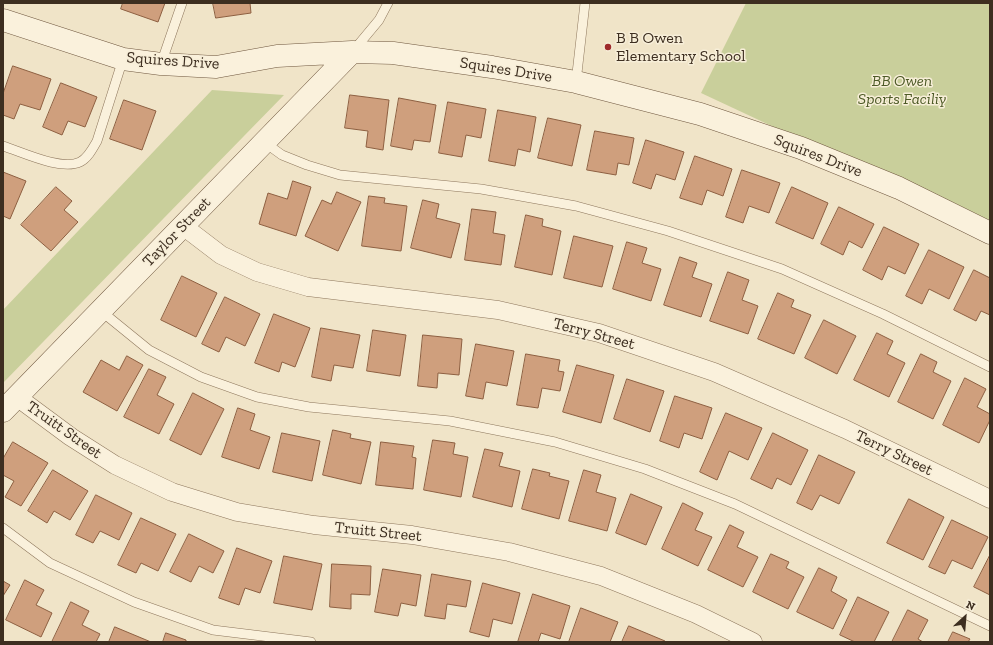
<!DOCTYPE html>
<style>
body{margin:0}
#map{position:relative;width:993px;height:645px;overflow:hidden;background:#f0e4c8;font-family:"Zilla Slab",serif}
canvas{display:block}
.frame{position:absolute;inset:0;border:4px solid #3d2e20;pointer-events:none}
.north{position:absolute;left:945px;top:597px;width:40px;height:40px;-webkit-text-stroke:3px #f7eed8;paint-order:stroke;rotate:26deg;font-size:11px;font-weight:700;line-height:16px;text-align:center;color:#3d2e20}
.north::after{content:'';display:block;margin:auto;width:14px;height:18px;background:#3d2e20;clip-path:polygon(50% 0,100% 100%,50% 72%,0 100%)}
</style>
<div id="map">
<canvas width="993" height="645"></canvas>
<div class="frame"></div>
<div class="north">N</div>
</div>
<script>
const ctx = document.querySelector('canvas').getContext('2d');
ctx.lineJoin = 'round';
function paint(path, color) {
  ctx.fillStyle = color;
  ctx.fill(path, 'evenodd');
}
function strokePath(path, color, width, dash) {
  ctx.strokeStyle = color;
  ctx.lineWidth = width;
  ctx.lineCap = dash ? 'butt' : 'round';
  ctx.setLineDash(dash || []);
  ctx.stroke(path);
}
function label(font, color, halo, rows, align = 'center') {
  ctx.font = font + ' "Zilla Slab",serif';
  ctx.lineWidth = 3;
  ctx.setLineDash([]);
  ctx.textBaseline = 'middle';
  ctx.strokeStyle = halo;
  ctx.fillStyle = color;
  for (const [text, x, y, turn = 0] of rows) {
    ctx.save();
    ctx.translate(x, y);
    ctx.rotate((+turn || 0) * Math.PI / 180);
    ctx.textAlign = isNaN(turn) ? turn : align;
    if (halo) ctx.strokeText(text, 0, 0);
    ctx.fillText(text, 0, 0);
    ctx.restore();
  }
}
const green = new Path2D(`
 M746,3H990V228L701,93Z
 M212,90L284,95L3,383V310Z`);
const building = new Path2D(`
 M123,3H165L158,22L121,9Z
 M213,3H250L251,13L216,18Z
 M13,66L51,79L40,110L20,104L14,119L3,115V94Z
 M61,83L97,97L85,127L68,121L62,135L43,127Z
 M350,95L389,100L383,150L366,147L368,131L345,128Z
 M399,98L436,105L430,142L414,140L412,150L391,146Z
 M124,100L156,111L142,150L110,139Z
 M448,102L486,109L481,138L466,135L462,157L439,153Z
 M498,110L536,117L530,152L518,149L515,166L489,161Z
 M548,118L581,125L572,166L538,158Z
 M595,131L634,138L629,165L618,163L616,175L587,170Z
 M646,140L684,152L675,180L656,174L651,189L633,183Z
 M695,156L732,169L723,196L707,190L702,205L680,198Z
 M742,170L780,183L769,213L749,206L743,223L726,217Z
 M3,172L26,181L10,219L3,216Z
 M293,181L311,187L296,236L259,224L268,193L287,199Z
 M56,187L72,201L64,210L78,222L51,251L21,225Z
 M792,187L828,203L813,239L776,223Z
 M337,192L361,202L338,251L305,236L322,200L331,204Z
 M369,196L385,198L384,203L407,206L401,251L362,246Z
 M423,200L439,204L436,218L460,224L451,258L411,248Z
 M839,207L874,224L862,248L849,241L843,255L821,244Z
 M472,209L496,212L493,233L505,235L501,265L465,260Z
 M526,215L543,219L542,226L561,231L552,275L515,267Z
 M884,227L919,244L905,274L888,266L882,280L863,270Z
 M574,236L613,246L602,287L564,278Z
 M627,242L647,248L642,263L661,269L651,301L613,289Z
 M929,250L964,267L949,299L929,289L922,304L906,296Z
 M680,257L697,263L692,277L712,284L701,317L664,305Z
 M974,270L990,278V315L981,311L976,321L954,310Z
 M728,272L749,280L742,300L758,306L748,334L710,321Z
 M182,276L217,293L196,337L161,320Z
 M778,293L794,300L791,307L811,315L794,354L758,339Z
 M225,297L260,314L245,346L226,337L219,352L202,344Z
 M274,314L310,328L295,367L282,362L279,372L255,363Z
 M824,320L856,336L837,374L805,358Z
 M321,328L360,335L353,368L334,365L331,381L312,377Z
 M373,330L406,335L400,376L367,371Z
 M877,333L893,341L887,354L905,363L889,397L854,380Z
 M423,335L462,339L459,375L438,373L437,388L418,386Z
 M476,344L514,351L507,386L486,382L483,399L466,396Z
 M526,354L560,360L558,371L564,372L560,391L542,388L538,408L517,405Z
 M921,354L937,362L933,372L951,381L933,419L898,402Z
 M127,356L143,365L117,411L83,392L101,360L119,370Z
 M577,365L614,375L601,423L563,412Z
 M149,369L166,377L157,395L174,404L159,434L124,417Z
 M965,378L986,389L977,407L990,414V420L979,443L943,425Z
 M627,379L664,391L650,432L614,419Z
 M193,393L224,409L201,455L170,440Z
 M675,396L712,408L702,439L684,433L679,448L660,441Z
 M238,408L255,414L250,430L270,437L259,469L222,457Z
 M726,413L762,428L748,460L729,451L717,480L700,472Z
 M333,430L351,434L350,438L371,442L361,484L323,475Z
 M282,433L320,441L312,481L273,472Z
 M773,433L808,450L791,485L777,478L772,489L751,479Z
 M433,440L455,443L453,454L468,457L461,497L424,490Z
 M13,442L48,463L21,506L5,497L14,481L3,475V459Z
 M381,442L414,446L412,457L416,458L413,489L376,485Z
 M485,449L503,453L499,466L520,471L512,507L473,497Z
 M819,455L855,472L839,504L820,495L812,510L797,503Z
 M533,469L550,473L549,476L569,481L559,519L522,509Z
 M53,470L88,491L70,520L54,511L47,523L28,511Z
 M584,470L601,475L596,492L616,498L607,531L569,521Z
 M631,494L662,507L646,545L616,533Z
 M96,495L132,513L119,540L100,531L93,543L76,535Z
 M909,499L944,517L923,560L887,543Z
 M683,503L703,513L695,530L712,537L698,566L662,549Z
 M141,518L176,534L158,571L141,563L136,573L118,565Z
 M952,520L988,537L972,569L952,560L945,574L929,567Z
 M730,525L744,532L737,547L758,557L743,587L708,570Z
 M189,534L224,551L213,573L199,566L191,582L170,572Z
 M237,548L272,561L260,593L245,588L239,605L219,598Z
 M771,554L789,562L786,568L804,577L788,609L753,592Z
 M990,555V595L974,587Z
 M284,556L322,564L312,610L274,603Z
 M332,564L371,566L370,595L351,594V609L330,607Z
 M819,568L837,577L831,591L847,600L833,629L797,612Z
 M383,569L421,575L416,606L401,603L398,616L375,612Z
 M432,574L471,581L466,607L447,604L445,619L425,616Z
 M25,580L44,590L36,605L52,613L41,637L6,620Z
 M3,581L10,585L3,596Z
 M483,583L520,593L512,624L493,619L489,637L470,632Z
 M533,594L570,606L560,639L541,633L538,642H518Z
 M858,597L889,612L874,642H855L840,635Z
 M71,602L89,611L82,625L100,634L96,642H52Z
 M581,608L618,622L610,642H569Z
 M908,610L928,620L918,639L923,642H892Z
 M629,626L665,641V642H622Z
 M115,627L151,642H109Z
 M953,632L970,639L968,642H948Z
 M166,633L186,640V642H163Z`);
const lane = new Path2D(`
 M354,50L379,20L388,3
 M161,64L182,3
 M576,82L585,3
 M264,142L282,155L307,165L340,175L481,189L576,206L668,231L782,269L883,314L990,367
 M3,146C22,152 61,171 80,162C88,158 93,148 97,141L123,59
 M101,311L149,350L201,377L257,397L309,407L450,421L555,442L645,469L735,504L990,626
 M3,528L50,563L134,602L213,630L311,642`);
const street = new Path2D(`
 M183,226L221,255L257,272L308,287L498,310L599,333L714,372L845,429L990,499
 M17,397L71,437L115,465L172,492L237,512L314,525L412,535L509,552L601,576L696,614L753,642`);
const secondary = new Path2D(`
 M3,20L123,59L161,64L216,67L277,56L352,52L393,53L492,67L576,82L700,114L801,148L899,188L990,233
 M3,411L352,52`);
const markers = [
 [608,47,4,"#9e2a2b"]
];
const poiNames = [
 ["B B Owen",616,38],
 ["Elementary School",616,56]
];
const streetNames = [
 ["Squires Drive",173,61,4],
 ["Squires Drive",506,70,9],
 ["Squires Drive",818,156,21],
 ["Taylor Street",177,232,-46],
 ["Terry Street",594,334,15],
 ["Truitt Street",64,430,35],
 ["Terry Street",894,453,26],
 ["Truitt Street",378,532,6]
];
const parkNames = [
 ["BB Owen",902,81],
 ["Sports Faciliy",902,99]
];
paint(green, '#c9cf9b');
paint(building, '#cf9f7d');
strokePath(building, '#8d5f41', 1);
strokePath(lane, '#8d765c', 10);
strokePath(street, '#8d765c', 19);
strokePath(secondary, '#6f573f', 23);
strokePath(lane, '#faf1dc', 9);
strokePath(street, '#faf1dc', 18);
strokePath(secondary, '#faf1dc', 22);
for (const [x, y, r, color] of markers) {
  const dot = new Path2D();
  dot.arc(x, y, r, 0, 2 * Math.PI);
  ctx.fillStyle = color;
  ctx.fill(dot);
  strokePath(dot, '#f7eed8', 1.5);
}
label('16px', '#3d2e20', '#f7eed8', poiNames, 'left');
label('16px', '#3d2e20', '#f7eed8', streetNames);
label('italic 16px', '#4d5a26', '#f7eed8', parkNames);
</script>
